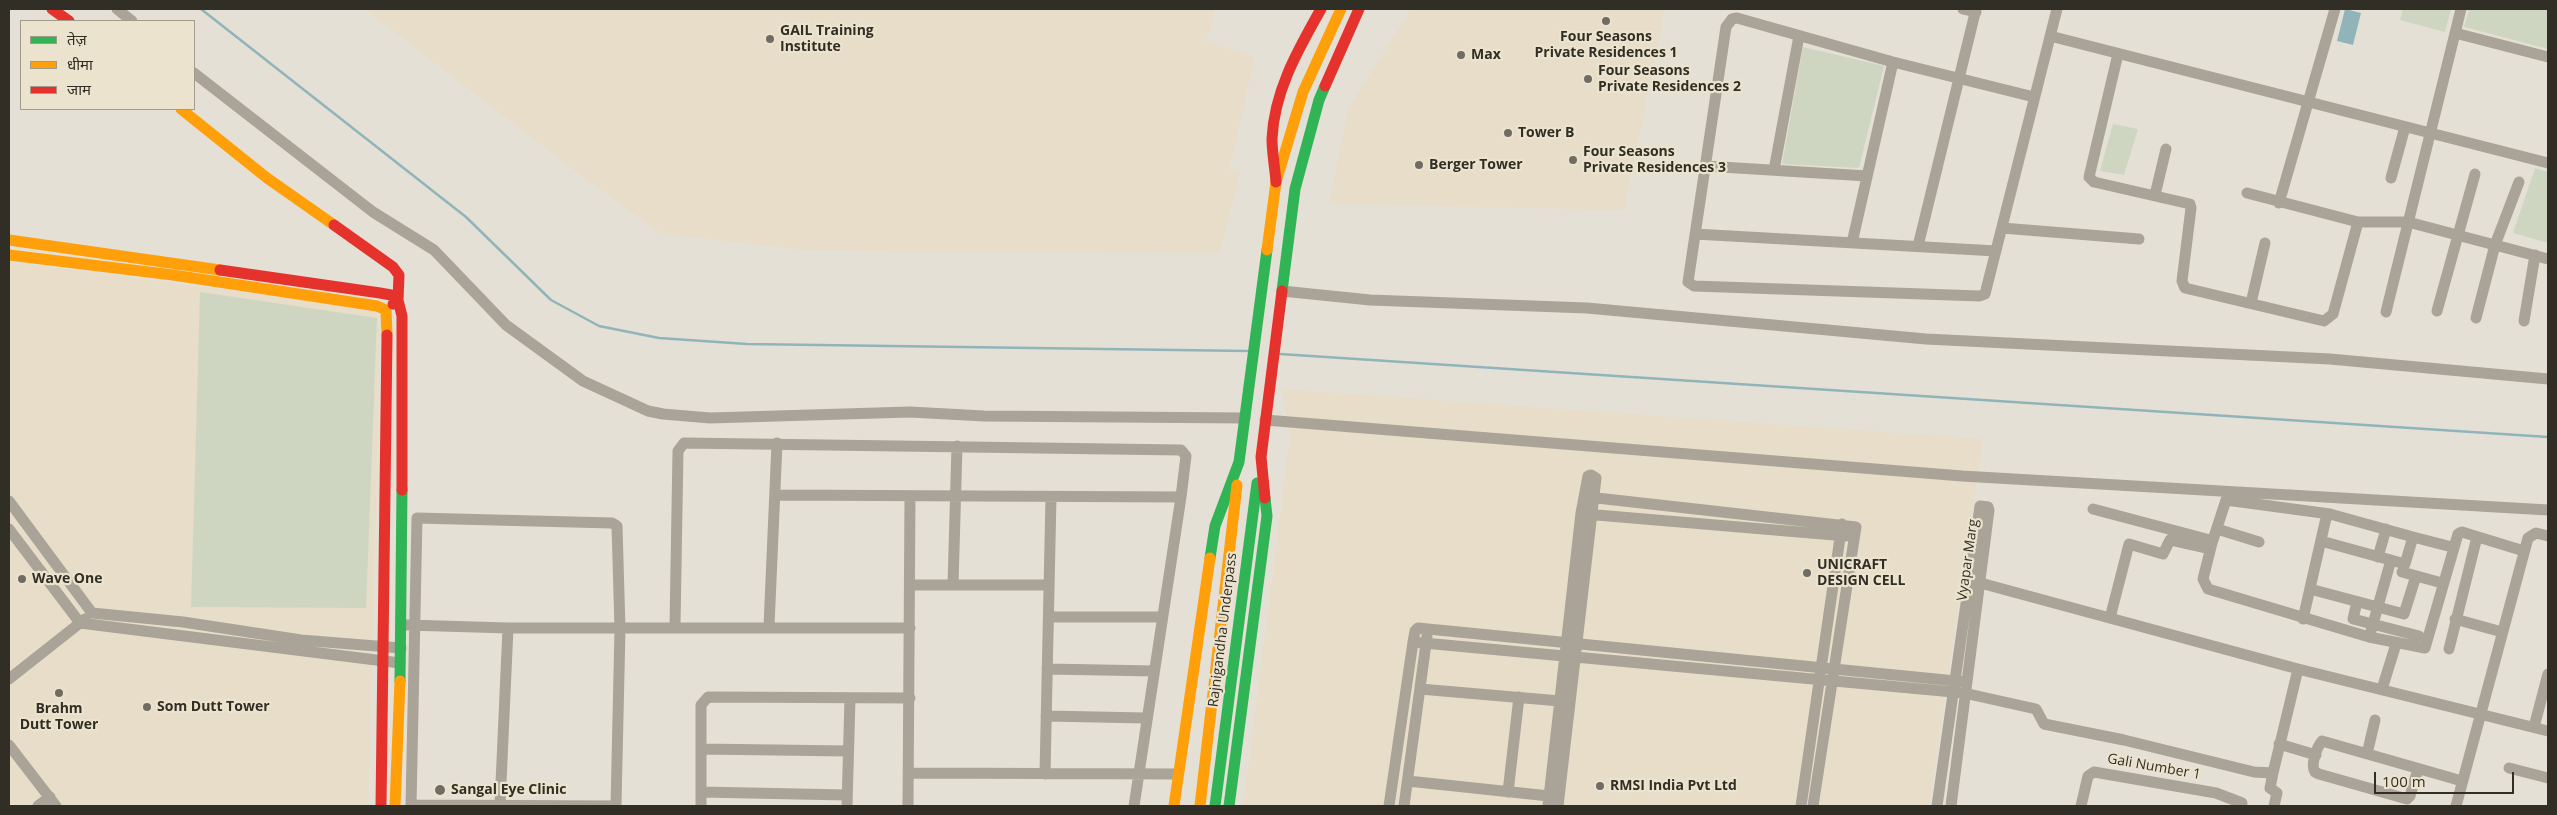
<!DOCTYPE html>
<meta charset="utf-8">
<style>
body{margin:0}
#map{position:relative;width:2557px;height:815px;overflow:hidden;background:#e5e0d5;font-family:"Open Sans","Noto Sans Devanagari",sans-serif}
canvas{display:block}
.frame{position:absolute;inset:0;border:10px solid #312e26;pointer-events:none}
.legend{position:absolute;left:20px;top:20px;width:175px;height:90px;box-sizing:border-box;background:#ece3ce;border:1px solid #a19b8b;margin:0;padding:6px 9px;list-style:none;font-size:15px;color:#312e26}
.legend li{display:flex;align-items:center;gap:10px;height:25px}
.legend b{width:25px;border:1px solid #a19b8b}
.scale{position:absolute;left:2374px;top:772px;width:140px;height:22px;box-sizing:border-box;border:2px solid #312e26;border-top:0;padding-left:6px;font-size:15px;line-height:18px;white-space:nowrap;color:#312e26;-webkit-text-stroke:4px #ece3ce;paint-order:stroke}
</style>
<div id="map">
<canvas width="2557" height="815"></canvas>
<div class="frame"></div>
<ul class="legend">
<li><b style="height:6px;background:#30b455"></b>तेज़</li>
<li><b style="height:6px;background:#ff9f0a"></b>धीमा</li>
<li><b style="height:6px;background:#e5322d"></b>जाम</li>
</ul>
<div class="scale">100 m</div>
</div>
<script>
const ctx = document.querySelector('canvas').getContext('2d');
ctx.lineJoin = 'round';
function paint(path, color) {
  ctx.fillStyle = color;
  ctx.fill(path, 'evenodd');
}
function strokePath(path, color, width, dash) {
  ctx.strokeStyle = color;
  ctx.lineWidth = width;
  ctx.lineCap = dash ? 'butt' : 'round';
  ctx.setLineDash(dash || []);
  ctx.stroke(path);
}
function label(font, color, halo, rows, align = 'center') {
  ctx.font = font + ' "Open Sans",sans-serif';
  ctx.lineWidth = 4.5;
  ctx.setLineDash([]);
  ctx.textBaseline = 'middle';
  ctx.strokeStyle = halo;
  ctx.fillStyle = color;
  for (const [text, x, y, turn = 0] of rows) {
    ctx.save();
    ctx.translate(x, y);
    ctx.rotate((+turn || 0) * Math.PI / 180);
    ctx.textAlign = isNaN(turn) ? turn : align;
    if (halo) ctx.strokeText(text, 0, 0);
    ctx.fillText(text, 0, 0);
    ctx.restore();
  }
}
const built = new Path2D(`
 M365,9H1214L1206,41L1255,57L1229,169L1240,173L1220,253L805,250L662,234L574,170Z
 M1411,9H1665L1624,210L1329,204L1348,109Z
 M9,262L381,310L368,806H9Z
 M1282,389L1983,439L1929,806H1243L1290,438Z`);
const green = new Path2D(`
 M2403,9H2451L2445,32L2400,20Z
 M2469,9H2548V49L2464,27Z
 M1803,47L1884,66L1859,168L1782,164Z
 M2113,124L2138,129L2124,175L2100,171Z
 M2535,168L2548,172V243L2513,233Z
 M200,292L377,318L366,608L191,607Z`);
const water = new Path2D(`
 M2345,9L2361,13L2353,45L2337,41Z`);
const stream = new Path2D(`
 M201,9L466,217L551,300L599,326L659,338L747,344L1247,351
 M1280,354L2548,437`);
const street = new Path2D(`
 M117,9L132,21
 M1963,9L1976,12
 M2455,33L2548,57
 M2050,36L2548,163
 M2118,54L2089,177L2094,182L2190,204L2191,208L2182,281L2185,288L2324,321L2333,314L2358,222H2408L2548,259
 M194,73L373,212L434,250L506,325L583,381L648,411L663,414L710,418L910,412L984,416L1245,418
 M2034,97L1893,62L1737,18L1732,19L1726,27L1688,282L1694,286L1980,296L1985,294L2057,9
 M1705,166L1867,176
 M1774,170L1799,36
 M2391,178L2405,127
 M2247,193L2358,222
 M2155,195L2166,149
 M2279,203L2335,9
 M2002,228L2139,239
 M1695,234L1996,251
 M1852,243L1893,62
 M1918,246L1976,9
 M1282,291L1370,300L1587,308L1926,339L2330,359L2548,379
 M2251,303L2265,243
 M2437,311L2475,174
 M2386,312L2461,9
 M2476,318L2495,245L2519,182
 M2524,321L2535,255
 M1265,420L1962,476L2548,510
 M775,495L1181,497
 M1588,497L1856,527L1813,806
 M9,501L92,613L183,622L301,640L401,648
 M2093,509L2210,540L2212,543L2203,579L2208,589L2369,637L2425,648L2458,534L2462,532L2524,551
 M1585,514L1846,536
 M9,529L80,623L400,663
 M2217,529L2259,542
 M2321,541L2405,564L2413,537L2452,547
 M2212,543L2226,500L2330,514
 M2378,557L2386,529
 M2402,572L2442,583
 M1973,581L2298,669L2548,731
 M910,585H1049
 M953,585L957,446
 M2310,589L2404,614L2416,576
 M2357,602L2353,619L2419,636
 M1049,617H1162
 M2110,618L2129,544L2163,554L2170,540L2210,549
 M2303,619L2326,518L2330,514L2413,537
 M2455,619L2502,632
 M407,625L508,628H910
 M675,626L678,451L684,443L1181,450L1186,456L1181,497L1134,806
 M769,626L777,443
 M2371,631L2391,560
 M1413,642L1964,693L2036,709L2044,724L2124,740L2254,772L2273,773L2298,669
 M2449,649L2477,537
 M1047,669L1154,671
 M9,679L85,619
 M1420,689L1560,701
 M2382,689L2396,644
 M1046,716L1146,718
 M2534,727L2548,674
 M2279,744L2316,755
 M9,745L56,806
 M701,749L848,751
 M2367,754L2375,720
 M2509,768L2548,778
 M2418,769L2410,796L2407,799L2319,774L2315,772C2310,765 2317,747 2322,741L2462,781
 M909,773L1177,774
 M2273,773L2270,788L2277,793L2274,806
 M1045,774L1051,497
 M1408,781L1549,796
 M701,792L847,795
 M1508,792L1519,697
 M411,805L616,806
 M500,805L508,628
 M38,806L50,797
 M411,806L417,518L612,523L617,526L620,629L616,806
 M701,806V705L708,697L910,698
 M847,806L850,698
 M908,806L910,496
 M1389,806L1413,642L1415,631L1418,628L1966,682
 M1404,806L1427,636
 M1548,806L1581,513L1588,476L1591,475L1596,478L1558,806
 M1801,806L1842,524
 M1937,806L1980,506L1988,507L1989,510L1951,806
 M2081,806L2088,776L2094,772L2216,793L2242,803L2241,806
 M2456,806L2528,538L2536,533L2548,536`);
const fast = new Path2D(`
 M1282,291L1295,189L1319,100L1325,86
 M1210,558L1215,526L1239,462L1267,250
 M400,681L402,490
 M1215,806L1257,483
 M1229,806L1267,516L1265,498`);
const slow = new Path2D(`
 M181,109L267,178L334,225
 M9,240L220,270
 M1267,250L1276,182L1303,92L1341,9
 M9,255L173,275L377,306L386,310L387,335
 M395,806L400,681
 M1174,806L1210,558
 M1200,806L1237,485`);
const jam = new Path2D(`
 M52,9L69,21
 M1325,86L1359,9
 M1276,182C1275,168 1272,153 1272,139C1274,91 1298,50 1321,9
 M334,225L393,267L399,275L398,300L393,304
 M220,270L380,293L391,295L398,300L402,316V490
 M1265,498L1261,457L1282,291
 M381,806L387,335`);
const markers = [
 [1606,21,5,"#706c63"],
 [770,39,5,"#706c63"],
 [1461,55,5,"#706c63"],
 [1588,79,5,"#706c63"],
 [1508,133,5,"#706c63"],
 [1573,160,5,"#706c63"],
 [1419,165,5,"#706c63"],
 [1807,573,5,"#706c63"],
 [22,579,5,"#706c63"],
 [59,693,5,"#706c63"],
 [147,707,5,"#706c63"],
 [1600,786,5,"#706c63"],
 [440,790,6,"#706c63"]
];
const poiNames = [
 ["GAIL Training",780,31],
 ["Institute",780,47],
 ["Four Seasons",1606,37,"center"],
 ["Private Residences 1",1606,53,"center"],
 ["Max",1471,55],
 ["Four Seasons",1598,71],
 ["Private Residences 2",1598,87],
 ["Tower B",1518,133],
 ["Four Seasons",1583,152],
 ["Private Residences 3",1583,168],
 ["Berger Tower",1429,165],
 ["UNICRAFT",1817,565],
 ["DESIGN CELL",1817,581],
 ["Wave One",32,579],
 ["Som Dutt Tower",157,707],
 ["Brahm",59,709,"center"],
 ["Dutt Tower",59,725,"center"],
 ["RMSI India Pvt Ltd",1610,786],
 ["Sangal Eye Clinic",451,790]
];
const streetNames = [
 ["Vyapar Marg",1968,560,-82],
 ["Rajnigandha Underpass",1223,630,-83],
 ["Gali Number 1",2154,767,10]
];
paint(built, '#e7ddc9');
paint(green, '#ced6c2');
paint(water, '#90b4ba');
strokePath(stream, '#90b4ba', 2.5);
strokePath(street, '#a9a497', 11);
strokePath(fast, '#30b455', 11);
strokePath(slow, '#ff9f0a', 11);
strokePath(jam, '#e5322d', 11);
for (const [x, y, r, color] of markers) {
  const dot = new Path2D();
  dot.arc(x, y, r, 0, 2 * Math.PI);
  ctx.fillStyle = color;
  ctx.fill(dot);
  strokePath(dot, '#ece3ce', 2);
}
label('bold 14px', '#312e26', '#ece3ce', poiNames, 'left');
label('14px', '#312e26', '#ece3ce', streetNames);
</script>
